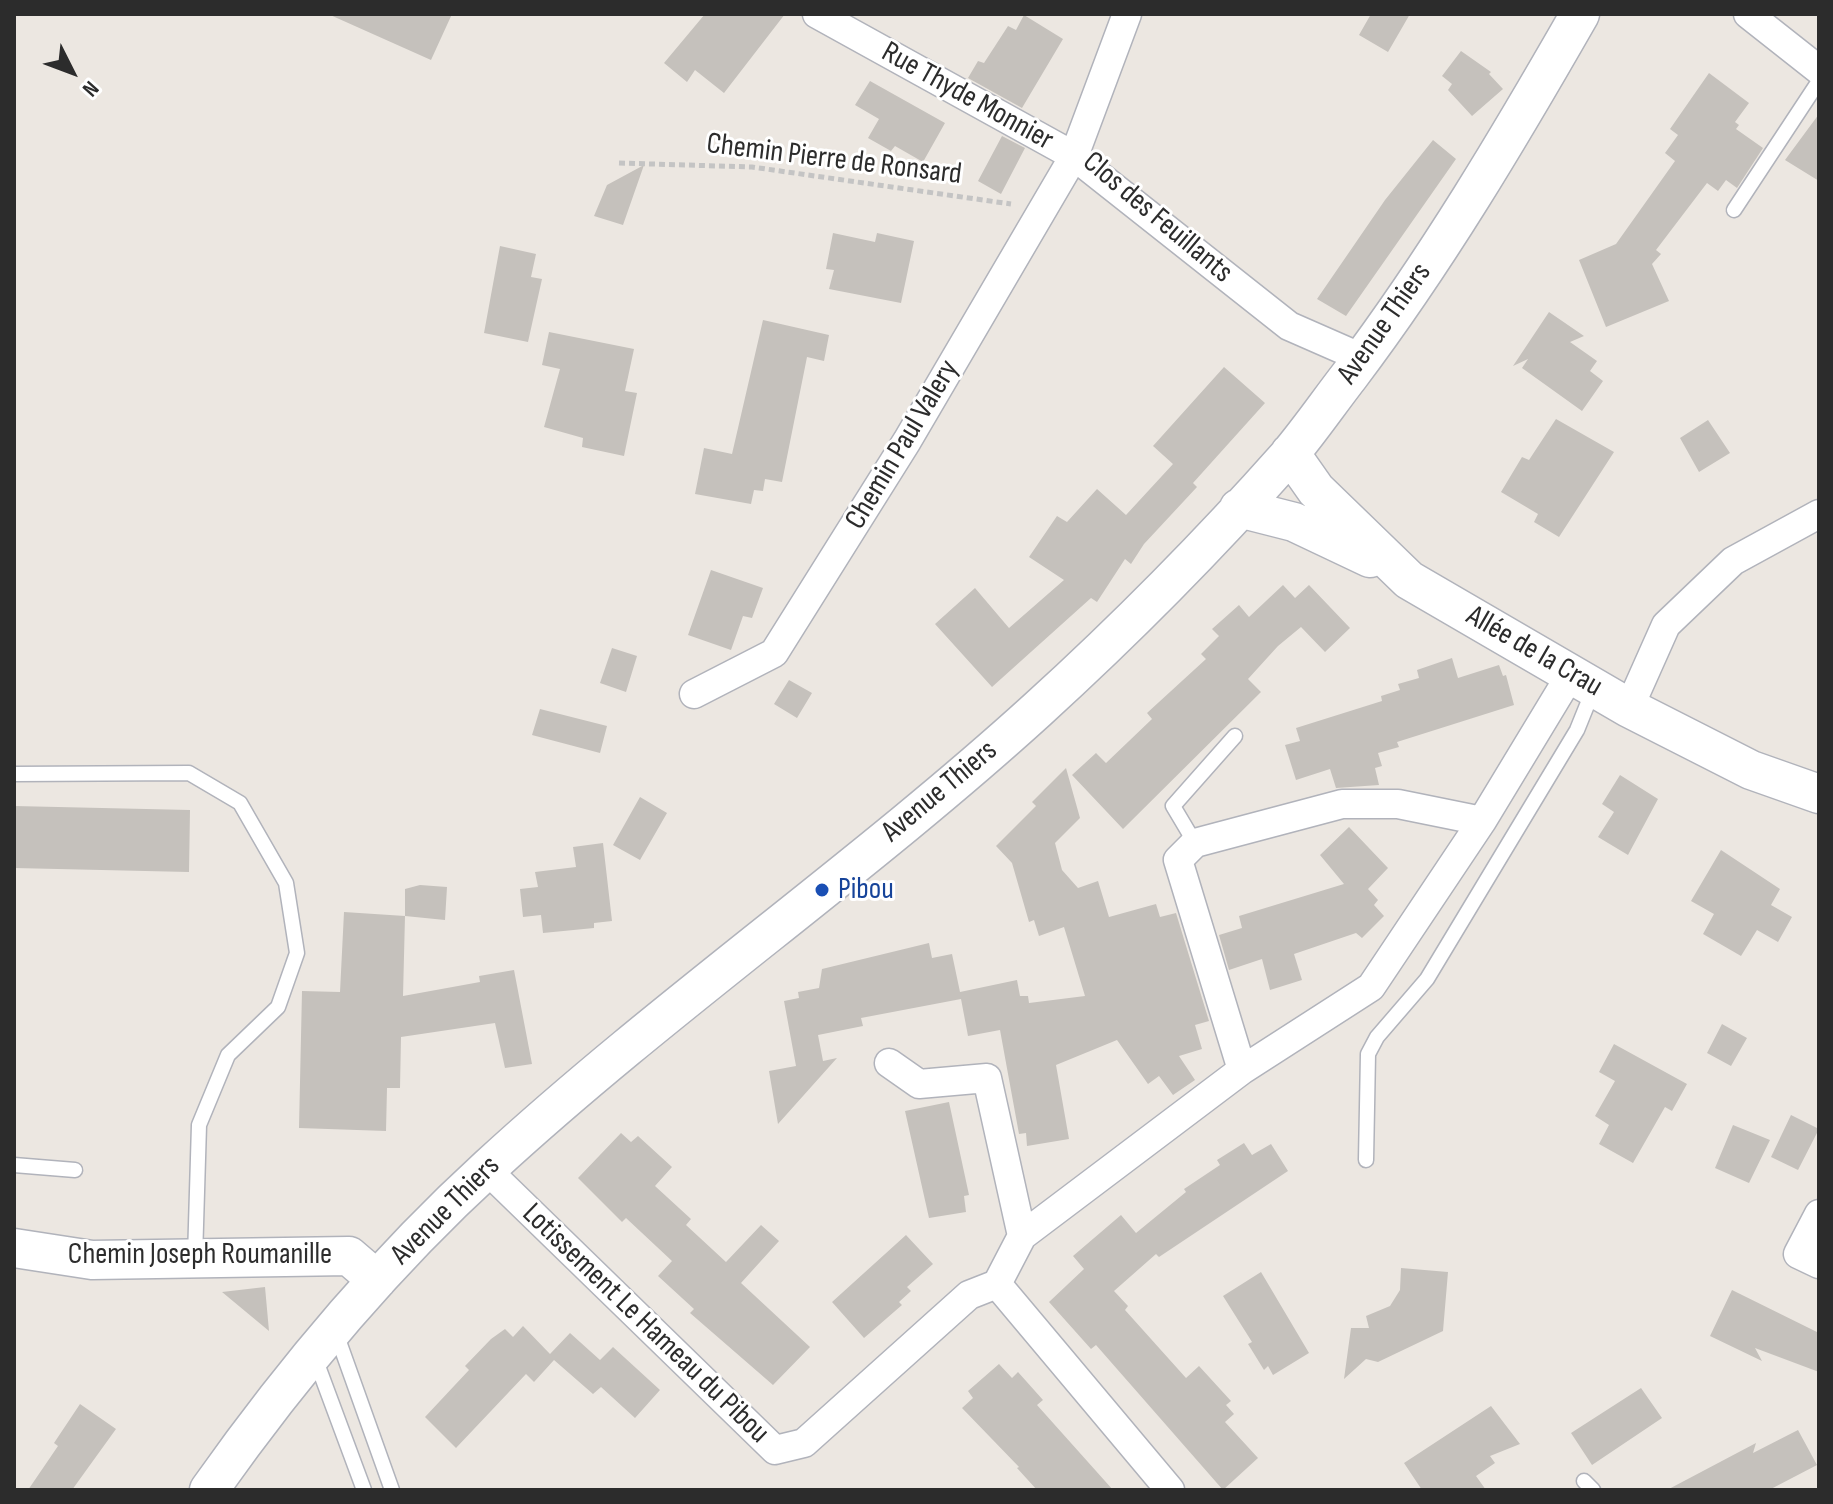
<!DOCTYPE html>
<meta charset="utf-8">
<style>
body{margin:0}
#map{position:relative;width:1833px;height:1504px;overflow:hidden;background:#ece7e1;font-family:"Sofia Sans Condensed",sans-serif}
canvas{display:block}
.frame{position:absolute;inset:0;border:16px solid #2c2c2c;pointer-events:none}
.north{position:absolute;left:32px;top:32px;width:80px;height:80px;-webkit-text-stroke:6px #fff;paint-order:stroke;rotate:132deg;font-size:22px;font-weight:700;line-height:32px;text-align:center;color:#2c2c2c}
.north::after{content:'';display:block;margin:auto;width:28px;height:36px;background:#2c2c2c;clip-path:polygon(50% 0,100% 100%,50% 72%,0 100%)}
</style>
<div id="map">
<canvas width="1833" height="1504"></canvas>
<div class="frame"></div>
<div class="north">N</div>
</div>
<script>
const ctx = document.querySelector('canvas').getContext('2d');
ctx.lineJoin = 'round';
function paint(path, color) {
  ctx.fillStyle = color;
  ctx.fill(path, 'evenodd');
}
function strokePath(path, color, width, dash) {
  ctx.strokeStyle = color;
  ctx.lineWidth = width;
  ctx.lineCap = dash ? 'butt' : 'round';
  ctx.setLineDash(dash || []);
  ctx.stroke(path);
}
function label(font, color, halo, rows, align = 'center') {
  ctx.font = font + ' "Sofia Sans Condensed",sans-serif';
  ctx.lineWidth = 6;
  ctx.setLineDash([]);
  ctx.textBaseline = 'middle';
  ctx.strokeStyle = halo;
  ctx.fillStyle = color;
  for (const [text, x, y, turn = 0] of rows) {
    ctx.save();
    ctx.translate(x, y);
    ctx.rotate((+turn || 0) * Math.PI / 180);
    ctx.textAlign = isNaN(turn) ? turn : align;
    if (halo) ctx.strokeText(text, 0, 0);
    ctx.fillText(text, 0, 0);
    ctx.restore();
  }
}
const building = new Path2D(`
 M328,14H452L431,60Z
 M705,14H785L724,93L695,70L687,82L664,63Z
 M1371,14H1410L1388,52L1359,35Z
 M1024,15L1063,39L1022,108L968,78L978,61L984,63L1008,26L1016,30Z
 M1461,51L1491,72L1489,74L1503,89L1472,116L1448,90L1452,84L1442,76Z
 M1709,73L1749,103L1735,122L1739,125L1736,129L1763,148L1737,188L1726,180L1718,191L1707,183L1656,250L1661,254L1652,264L1669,301L1606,327L1579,260L1616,244L1675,161L1665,153L1678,135L1670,129Z
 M870,81L945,123L923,162L895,146L891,151L868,138L879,119L855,105Z
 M1819,114V181L1785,160Z
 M1002,136L1025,148L1001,194L978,181Z
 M1433,140L1456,159L1346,316L1317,299L1385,200Z
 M644,165L623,225L594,216L607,185Z
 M833,233L875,242L877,233L914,241L901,303L829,289L834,270L826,269Z
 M500,246L536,254L531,277L542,279L528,342L484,333Z
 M1549,312L1584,336L1570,342L1597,361L1590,371L1603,381L1582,411L1522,368L1528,359L1513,366Z
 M763,320L829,335L824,361L807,357L782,482L765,479L763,491L754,490L751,504L695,494L704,448L732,454Z
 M549,332L634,349L625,391L637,393L624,456L582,447L583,438L544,427L560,369L542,365Z
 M1224,367L1265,403L1193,483L1197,487L1144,544L1131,564L1125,559L1097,602L1091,598L992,687L935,624L975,588L1009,628L1064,580L1029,557L1057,516L1067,522L1097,489L1126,515L1173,464L1153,446Z
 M1556,419L1614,452L1559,537L1534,522L1538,514L1501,492L1522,457L1529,460Z
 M1708,420L1730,453L1699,472L1680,438Z
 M711,570L763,588L752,618L743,616L731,650L688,635Z
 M1283,585L1295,598L1309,585L1350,628L1325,652L1301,627L1278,646L1248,679L1261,692L1123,829L1072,775L1096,753L1106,763L1152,719L1147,713L1206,659L1201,654L1219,636L1212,629L1239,605L1249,617Z
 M612,648L637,656L626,692L600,683Z
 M1452,658L1458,678L1499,665L1503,676L1506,675L1514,705L1397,742L1399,747L1378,753L1382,766L1375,768L1379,785L1336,788L1330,769L1296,780L1285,745L1300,741L1296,728L1382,701L1381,696L1400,690L1398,684L1419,678L1417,670Z
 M789,680L812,693L797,718L774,704Z
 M540,709L607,726L600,753L532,735Z
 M1066,768L1080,818L1055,843L1062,870L1078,888L1098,881L1109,917L1156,904L1160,917L1176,913L1209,1021L1195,1025L1202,1049L1179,1056L1195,1080L1173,1095L1159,1076L1148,1084L1117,1040L1056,1065L1069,1139L1027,1146L1026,1133L1019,1134L1000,1030L968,1036L961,999L861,1018L863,1026L818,1035L823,1061L837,1058L778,1124L769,1071L796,1066L784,1001L799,998L798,992L819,988L822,969L929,943L932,958L952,954L960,992L1017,980L1020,996H1028L1029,1003L1085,996L1064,927L1039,936L1034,920L1029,922L1012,863L996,846L1036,806L1032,802Z
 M1620,775L1658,799L1628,855L1598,837L1614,812L1602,804Z
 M640,797L667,813L640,860L613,845Z
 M14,806L190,810L189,872L14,868Z
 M1349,827L1388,868L1368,889L1378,900L1374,905L1384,916L1362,938L1356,933L1294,954L1302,980L1270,990L1262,959L1229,970L1219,935L1242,928L1239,916L1344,884L1320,855Z
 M603,843L612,921L594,923V928L543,933L541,915L523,917L520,889L538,887L535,872L576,867L573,847Z
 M1721,850L1780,889L1771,905L1792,917L1778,942L1757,930L1741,956L1703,934L1714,914L1691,901Z
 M420,885L447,887L445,920L405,916L403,996L480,982L479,976L514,970L532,1064L505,1068L495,1023L401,1037L400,1088H387L386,1131L299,1128L302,991L340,992L344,912L405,916V889Z
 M1722,1024L1747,1038L1731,1066L1707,1053Z
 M1614,1044L1687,1084L1672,1111L1665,1107L1633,1163L1599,1144L1609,1125L1595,1116L1615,1081L1599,1072Z
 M949,1102L969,1195L964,1196L966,1212L929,1218L905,1111Z
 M1791,1115L1819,1129L1798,1170L1771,1157Z
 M1733,1125L1770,1140L1749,1183L1715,1168Z
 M621,1133L631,1142L638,1136L672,1167L655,1186L691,1219L686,1225L726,1262L761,1225L779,1241L741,1283L810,1347L773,1385L690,1313L694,1309L658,1276L672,1261L626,1218L622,1222L578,1178Z
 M1244,1143L1252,1155L1271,1144L1288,1171L1159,1257L1156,1254L1114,1291L1128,1306L1125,1310L1186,1378L1199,1366L1231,1401L1226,1405L1234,1414L1225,1422L1258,1458L1223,1490L1096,1345L1091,1349L1049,1302L1084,1269L1073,1256L1121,1215L1136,1233L1186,1192L1184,1189L1220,1165L1217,1160Z
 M906,1235L933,1264L907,1287L911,1291L899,1302L902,1305L864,1338L832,1302Z
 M1401,1268L1448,1272L1443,1331L1378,1362L1366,1359L1344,1379L1351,1328H1369L1366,1316L1390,1306L1400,1290Z
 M1261,1272L1309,1353L1273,1375L1268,1366L1264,1370L1248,1344L1252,1342L1223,1296Z
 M265,1287L269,1331L222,1292Z
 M1732,1290L1819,1333V1372L1755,1348L1762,1361L1710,1336Z
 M523,1326L550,1354L570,1333L600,1360L613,1347L660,1390L635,1418L601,1387L593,1394L554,1360L534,1382L526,1374L456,1448L425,1417L469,1370L465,1366L491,1339L505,1329L513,1337Z
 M999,1364L1012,1378L1018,1372L1043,1400L1037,1405L1113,1490H1037L1017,1468L1019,1467L962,1408L973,1398L968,1391Z
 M1641,1388L1662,1418L1592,1465L1571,1433Z
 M80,1404L116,1429L72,1490H28L58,1446L54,1443Z
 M1491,1406L1520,1444L1490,1456L1495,1463L1476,1476L1486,1490H1422L1404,1463Z
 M1798,1430L1817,1465L1769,1490H1667L1756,1443L1753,1453Z`);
const path = new Path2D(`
 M619,163L752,167L1011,204`);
const lane = new Path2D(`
 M1734,210L1819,81
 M14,774L189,773L240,803L286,883L297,953L278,1007L228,1055L199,1125L195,1258
 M1195,843L1173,806L1235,736
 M1366,1160L1368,1054L1377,1037L1427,979L1577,730L1594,688
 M14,1165L75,1170
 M336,1333L392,1490
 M315,1358L364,1490
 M1584,1481L1593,1490`);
const street = new Path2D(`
 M1127,14L1074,156L1289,326L1362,358
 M1748,14L1819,70
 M694,694L774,653L907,441L1074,156L817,14
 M1629,708L1666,625L1733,561L1819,514
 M1482,821L1398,804H1342L1195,843L1178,860L1242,1070L1371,987L1482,821L1571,674
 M486,1169L775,1450L804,1443L969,1295L997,1284L1022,1236L987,1078L919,1084L889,1063
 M1819,1214L1798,1254L1819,1264
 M1022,1236L1242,1070
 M997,1284L1170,1490`);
const secondary = new Path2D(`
 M1290,453L1316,490L1409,580L1629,708L1751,770L1819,794
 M1239,508L1294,522L1370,558
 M14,1248L92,1260L349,1256L377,1280
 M209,1490C291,1374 384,1263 489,1167C664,1006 861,870 1037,710C1125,630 1209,545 1288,456C1310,430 1329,402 1350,375C1436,261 1509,138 1580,14`);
const markers = [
 [822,890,8,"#1a4fb4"]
];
const streetNames = [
 ["Rue Thyde Monnier",967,97,29],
 ["Chemin Pierre de Ronsard",834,160,7],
 ["Clos des Feuillants",1157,218,40],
 ["Avenue Thiers",1385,324,-55],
 ["Chemin Paul Valery",903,445,-59],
 ["Allée de la Crau",1534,652,30],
 ["Avenue Thiers",940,792,-40],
 ["Avenue Thiers",446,1211,-45],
 ["Chemin Joseph Roumanille",200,1255],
 ["Lotissement Le Hameau du Pibou",645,1324,44]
];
const transitNames = [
 ["Pibou",838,890]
];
paint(building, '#c5c1bc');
strokePath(lane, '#b1b3bb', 17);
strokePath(street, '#b1b3bb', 31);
strokePath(secondary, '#b1b3bb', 41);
strokePath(path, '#c4c4c4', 5, [6, 4]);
strokePath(lane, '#fff', 14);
strokePath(street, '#fff', 28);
strokePath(secondary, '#fff', 38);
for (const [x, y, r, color] of markers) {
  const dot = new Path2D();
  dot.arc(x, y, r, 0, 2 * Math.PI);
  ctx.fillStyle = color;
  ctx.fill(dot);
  strokePath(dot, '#fff', 3);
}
label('30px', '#2c2c2c', '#fff', streetNames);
label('30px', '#164399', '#fff', transitNames, 'left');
</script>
